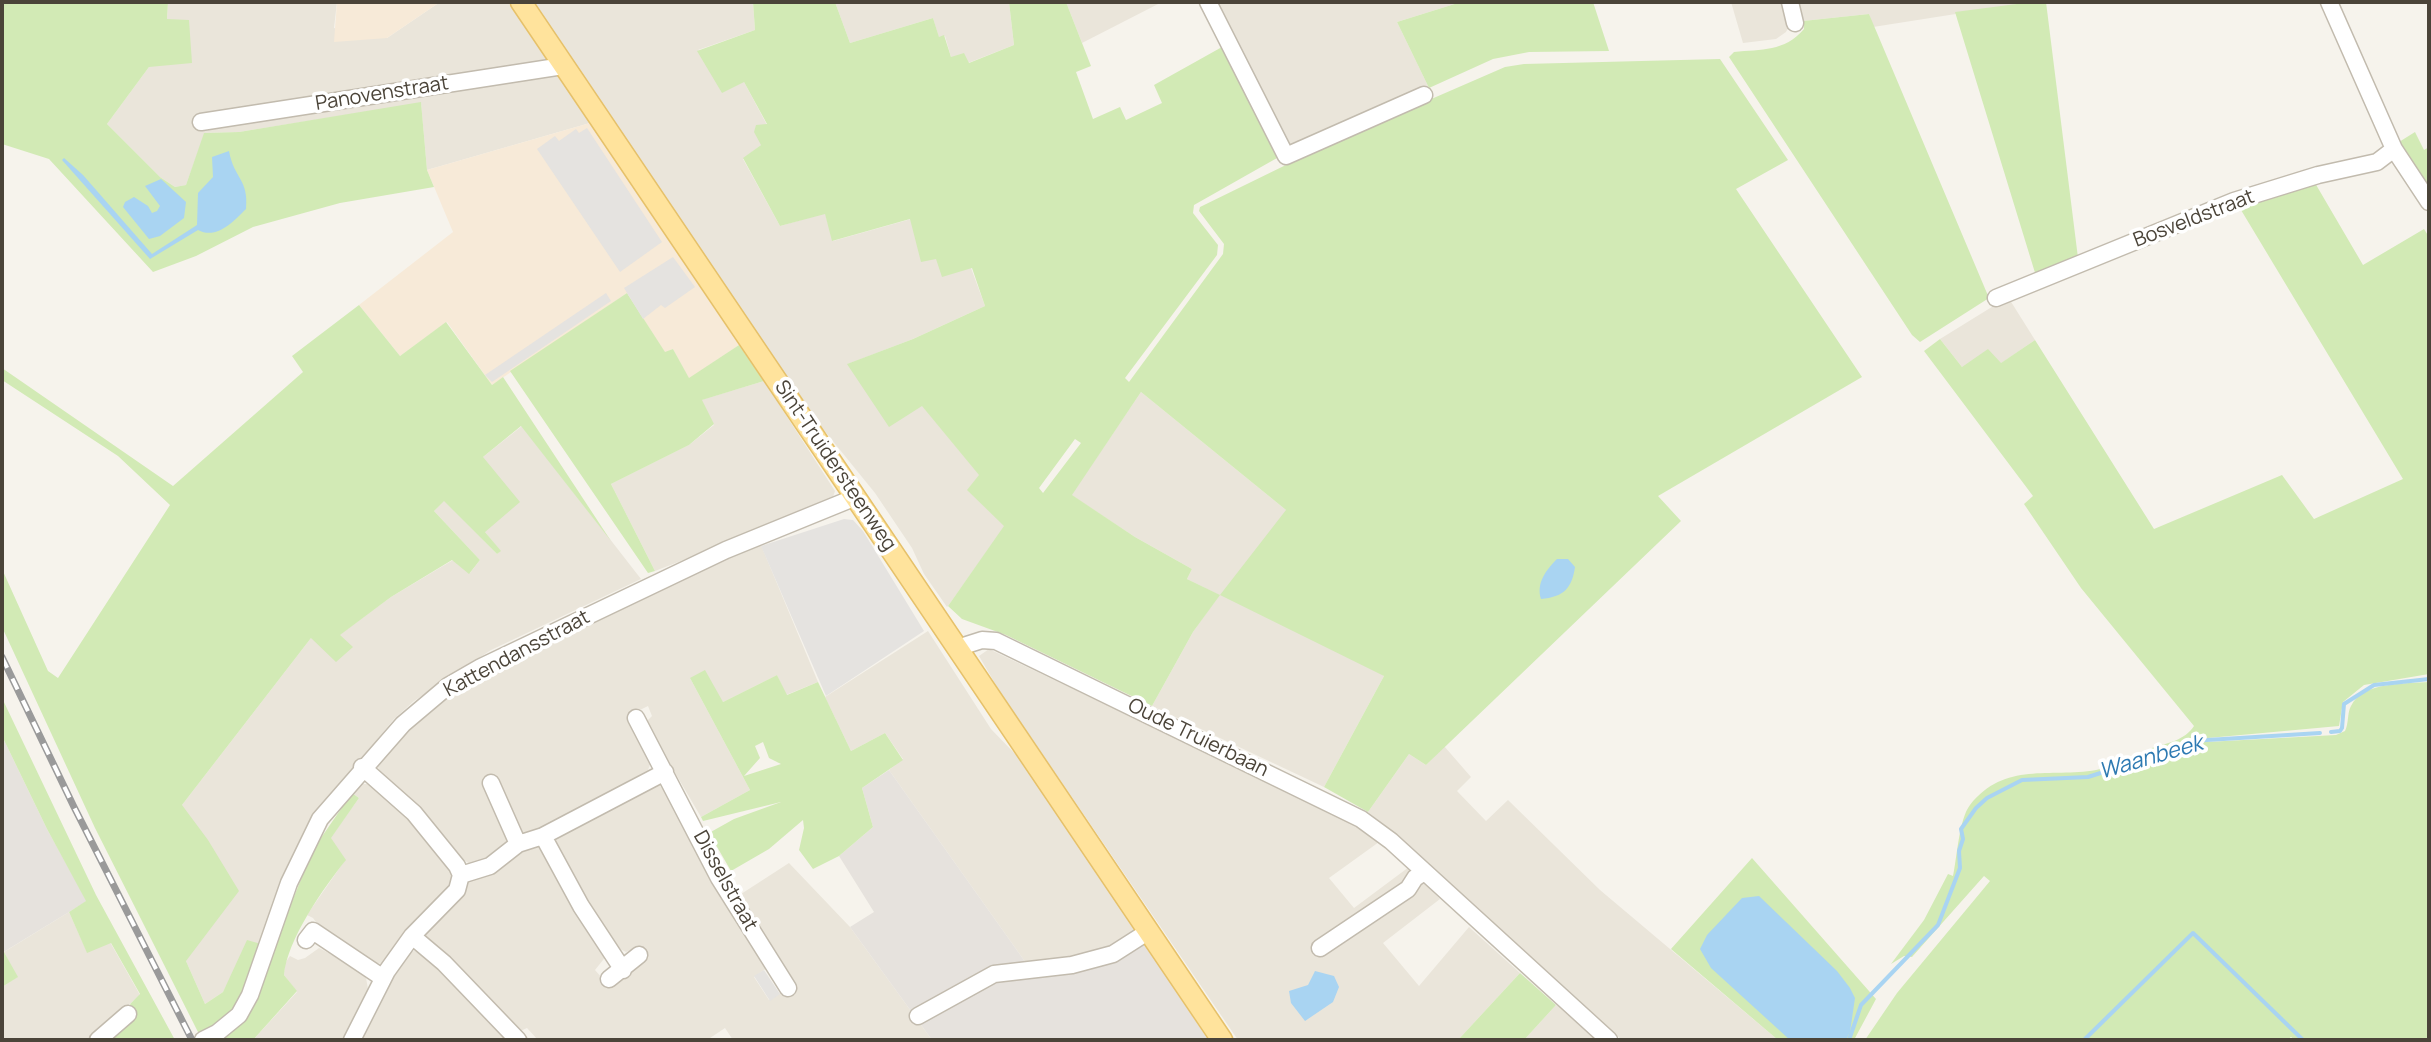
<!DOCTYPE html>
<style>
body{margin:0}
#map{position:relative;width:2431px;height:1042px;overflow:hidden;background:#f6f3ec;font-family:Manrope,sans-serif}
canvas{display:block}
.frame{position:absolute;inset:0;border:4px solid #4b4439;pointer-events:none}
</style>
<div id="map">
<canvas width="2431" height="1042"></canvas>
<div class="frame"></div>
</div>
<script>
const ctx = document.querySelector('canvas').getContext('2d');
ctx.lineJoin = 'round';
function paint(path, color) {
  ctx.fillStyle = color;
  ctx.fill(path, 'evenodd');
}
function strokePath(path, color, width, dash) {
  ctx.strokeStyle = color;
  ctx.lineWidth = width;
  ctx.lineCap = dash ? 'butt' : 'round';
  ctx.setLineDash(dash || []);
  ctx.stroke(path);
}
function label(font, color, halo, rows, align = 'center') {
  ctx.font = font + ' Manrope,sans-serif';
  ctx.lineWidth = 7;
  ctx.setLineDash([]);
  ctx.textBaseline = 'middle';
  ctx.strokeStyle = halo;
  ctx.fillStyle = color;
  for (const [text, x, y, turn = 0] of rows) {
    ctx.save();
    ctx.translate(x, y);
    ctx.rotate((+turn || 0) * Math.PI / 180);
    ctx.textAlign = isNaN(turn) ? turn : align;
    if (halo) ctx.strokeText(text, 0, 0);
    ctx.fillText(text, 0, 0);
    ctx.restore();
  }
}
const residential = new Path2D(`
 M168,2H337L334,28L387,38L440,2H508L590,123L427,170L421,103L239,132L205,133L186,185L175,187L160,177L107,124L149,67L167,19Z
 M532,2H753L755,30L698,50L744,82L767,125L761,145L743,159L780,226L825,213L833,241L911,219L936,259L971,268L985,306L913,339L848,364L922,405L980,475L968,490L1005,526L948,606L947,607L924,574L912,548L875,493L810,413Z
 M835,2H1009L1014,45L968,63L951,57L945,36L939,38L933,18L850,43Z
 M1066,2H1162L1082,43Z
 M1217,2H1461L1397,22L1429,88L1293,146L1284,140Z
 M1731,2H1785L1789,26L1786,32L1776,39L1743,43Z
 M1797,2H2032L1873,27L1869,14L1803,21Z
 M2008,297L2035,340L2000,364L1962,367L1940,339Z
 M764,381L835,491L833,497L820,507L655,571L611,484L689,445L714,425L701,400Z
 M1141,392L1286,510L1384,676L1324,787L1152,706L1193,632L1219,595L1187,579L1192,569L1135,537L1071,495Z
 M522,426L641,579L491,650L414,701L394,719L319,811L261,944L235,970L223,992L205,1004L186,961L182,805L311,638L339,635L391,597L453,560L470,573L480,560L434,511L444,500L497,554L500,551L485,532L483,457Z
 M761,545L818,682L786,695L777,675L723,702L690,678L750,790L701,817L647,725L648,720L652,716L648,706L628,716L651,762L648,770L529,836L522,833L497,778L483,786L510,841L491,859L471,865L456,854L430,819L379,770L376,762L386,748L449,693L529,649L672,582Z
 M928,631L991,729L1021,760L1136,929L1123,944L1105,952L1026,963L889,770L903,759L885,733L851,751L825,697Z
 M989,649L1338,815L1379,842L1329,878L1354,908L1409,867L1440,899L1383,943L1419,986L1469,927L1520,973L1458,1040H1238L1000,692L979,656Z
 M1444,746L1471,777L1457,791L1486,821L1508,800L1600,890L1778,1040H1622L1537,965L1411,847L1368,812L1409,754L1426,765Z
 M362,784H369L402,809L453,870L452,884L381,964L374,962L321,929L313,918L307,915L345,860L330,838L359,798L352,793L354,787Z
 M659,785L667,793L770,966L754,977L769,1000L795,984L738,896L789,863L850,927L932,1040H733L725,1028L707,1040H538L527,1028L518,1032L426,941L425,934L468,880L527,848L537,846L542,849L607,955L595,970L609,986L643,959L635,948L626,952L620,949L585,904L555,843V838L642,790Z
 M69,912L87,952L110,942L140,995L88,1040H2V987L17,977L4,952Z
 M319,948L359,969L366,978L368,989L343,1040H253L297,992L284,975L285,963L290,956L298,960L305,958Z
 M414,951L423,953L472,1000L489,1023L506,1040H357L382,989L408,953Z
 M1556,1005L1559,1007L1595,1040H1524Z`);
const commercial = new Path2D(`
 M337,2H440L387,38L334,42Z
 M590,123L739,345L689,379L673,349L665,353L627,293L492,385L447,322L400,356L359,305L453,232L427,170Z`);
const industrial = new Path2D(`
 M2,736L47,829L87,901L2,953Z
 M889,770L1026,963L1105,952L1123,944L1136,929L1208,1040H932L850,927L874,912L839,856L873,827L862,788Z`);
const green = new Path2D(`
 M2,2H168L167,19L189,20L192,63L149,67L107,124L160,177L175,187L186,185L204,133L239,132L421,102L427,170L434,187L340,203L253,227L196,256L153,272L49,159L2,144Z
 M753,2H835L850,43L933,18L939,37L944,35L951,57L964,53L969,63L1014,45L1009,2H1066L1091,66L1076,72L1093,119L1120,107L1126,120L1162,103L1154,85L1222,47L1277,158L1194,205L1193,213L1218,245L1217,255L1125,378L1129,382L1223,254L1224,244L1199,211L1200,207L1337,140L1505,67L1524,64L1720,59L1788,160L1736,189L1862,377L1658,496L1681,521L1426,765L1409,754L1368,812L1324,787L1384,676L1220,595L1193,632L1152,706L1006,635L962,619L948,606L1004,526L967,490L979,475L922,406L889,427L847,364L913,339L985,306L972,268L942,277L936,259L921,262L910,219L832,241L825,214L780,226L743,158L761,145L754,132L756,125L767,124L744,82L722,93L697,51L755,30ZM1141,392L1286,510L1220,595L1187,579L1192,569L1135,537L1072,495ZM1075,439L1081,443L1043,493L1039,488Z
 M1461,2H1593L1609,51L1529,52L1493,59L1429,88L1397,22Z
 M2032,2H2046L2078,258L2036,276L1955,12Z
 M1869,14L1989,298L1920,342L1912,335L1729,57L1734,52C1762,49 1784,52 1804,29L1803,21Z
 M2415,132L2424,150L2429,147V194L2399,142Z
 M2315,183L2363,265L2424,229L2429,237V674L2364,685L2343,702L2339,726L2208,738L2207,742L2336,735L2345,731C2349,723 2347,713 2351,706C2363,681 2406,684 2429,682V1040H2295L2291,1037L2287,1040H1865L1897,993L1990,881L1984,876L1912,957L1904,956L1891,964L1924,920L1948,874L1953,876C1957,858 1959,819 1970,805C2005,761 2050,778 2096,770C2109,767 2132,763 2143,755C2146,753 2149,750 2152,748C2168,743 2185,740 2194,726L2081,588L2024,504L2033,496L1924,351L1940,339L1962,367L1988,349L2001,363L2035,340L2154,529L2282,475L2314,519L2403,479L2238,205Z
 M627,293L665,352L673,349L689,378L739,345L764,381L702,400L714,424L689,445L611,484L655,571L648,573L510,371Z
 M359,305L400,356L446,322L492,385L503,377L611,541L521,426L483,457L520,502L485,532L501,551L497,554L444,501L434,511L480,560L469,574L452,560L391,597L340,635L353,647L336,662L311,638L182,805L208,840L239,891L186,961L205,1004L223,992L247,940L261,944L238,1003L226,1017L199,1034L95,828L2,627V569L48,671L58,678L170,505L118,456L2,380V368L173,486L303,372L292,356Z
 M705,670L723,702L777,675L787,695L818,682L851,751L885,733L903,760L862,788L873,827L839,856L813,869L799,850L804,828L803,820L769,849L731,871L709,833L734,819L781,802L703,821L701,817L750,790L690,678ZM763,742L769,758L781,764L744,776L760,758L755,746Z
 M2,698L96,895L175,1040H106L134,1017L130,1004L140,994L111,943L87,953L69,912L86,901L47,829L2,736Z
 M352,793L359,798L331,838L346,860C324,887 287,940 284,975L297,991L253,1040H215L246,1016L266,975L281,928L314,848Z
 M1752,858L1876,999L1854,1040H1778L1671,949Z
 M4,952L18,977L2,987V953Z
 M1520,973L1556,1005L1524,1040H1458Z`);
const parking = new Path2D(`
 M587,128L662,242L620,272L537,149L555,136L559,141L576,129L579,133Z
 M673,257L695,287L665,308L661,305L643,319L624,288Z
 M606,293L611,301L492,382L485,375Z
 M844,519L853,520L863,531L924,631L826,696L761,546Z
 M764,970L780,994L770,1001L754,976Z`);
const water = new Path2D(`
 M229,151C234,179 249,179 246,209C234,221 217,240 198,230L150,259L62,160L64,158L83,175L152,254L197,225L198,193L213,177L212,157Z
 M161,179L186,202L184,218L160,236L149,239L123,207L125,202L134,197L148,206L152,213L157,211L160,206L145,186Z
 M1557,559H1568L1575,567C1572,588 1564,597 1541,599C1536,583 1546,570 1557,559Z
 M1759,896L1837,971L1850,988L1855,998L1850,1032L1846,1040H1790L1711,968L1700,949L1707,935L1742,898Z
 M1315,971L1334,976L1339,987L1333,1002L1305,1021L1291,1003L1289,991L1308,985Z`);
const stream = new Path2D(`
 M2331,732L2340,731L2342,728L2344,704L2374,685L2429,679
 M1849,1040L1861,1005L1938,925L1960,868L1959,851L1963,839L1961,829L1976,808L1987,798L2022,780L2088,777L2179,748L2191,741L2320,733
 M2084,1040L2193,933L2303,1040`);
const minor = new Path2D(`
 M1208,2L1286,156L1424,95
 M1790,2L1795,23
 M2329,2L2394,149L2429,202
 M201,122L563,66
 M1996,298L2234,201L2318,175L2377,162L2394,149
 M957,648L982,640L996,641L1361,819L1391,841L1609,1040
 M636,718L719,878L788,988
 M491,783L518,844
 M543,836L581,906L623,970
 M461,875L490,866L518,844L543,836L665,772
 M412,936L444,963L518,1040
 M306,940L313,931L383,978
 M1320,948L1408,889L1415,878L1424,872
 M609,979L639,955
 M918,1016L994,974L1072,965L1113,954L1149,931
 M98,1040L128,1014
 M203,1040L217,1033L239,1015L250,995L289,883L320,819L403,724L448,686L481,667L726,550L856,497
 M352,1040L387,971L412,936L457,890L461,875L457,866L414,813L362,767`);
const major = new Path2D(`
 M521,2L1222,1040`);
const rail = new Path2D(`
 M2,657L74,807L192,1040`);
const streetNames = [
 ["Panovenstraat",382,94,-9],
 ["Bosveldstraat",2194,219,-21],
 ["Sint-Truidersteenweg",835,466,56],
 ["Kattendansstraat",517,654,-28],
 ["Oude Truierbaan",1198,738,26],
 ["Disselstraat",725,881,61]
];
const waterNames = [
 ["Waanbeek",2151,758,-16]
];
paint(residential, '#eae5da');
paint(commercial, '#f7ead8');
paint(industrial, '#e6e2dd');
paint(green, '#d2eab5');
paint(parking, '#e5e3e0');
paint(water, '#a9d4f2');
strokePath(stream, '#a9d4f2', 4);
strokePath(minor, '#c2bbae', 19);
strokePath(major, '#e6c16a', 23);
strokePath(minor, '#fff', 16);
strokePath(major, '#ffe39c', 20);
strokePath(rail, '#9a9a9a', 7);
strokePath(rail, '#fff', 4, [12]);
label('20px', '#4b4439', '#fff', streetNames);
label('italic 22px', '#2e7ab2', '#fff', waterNames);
</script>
